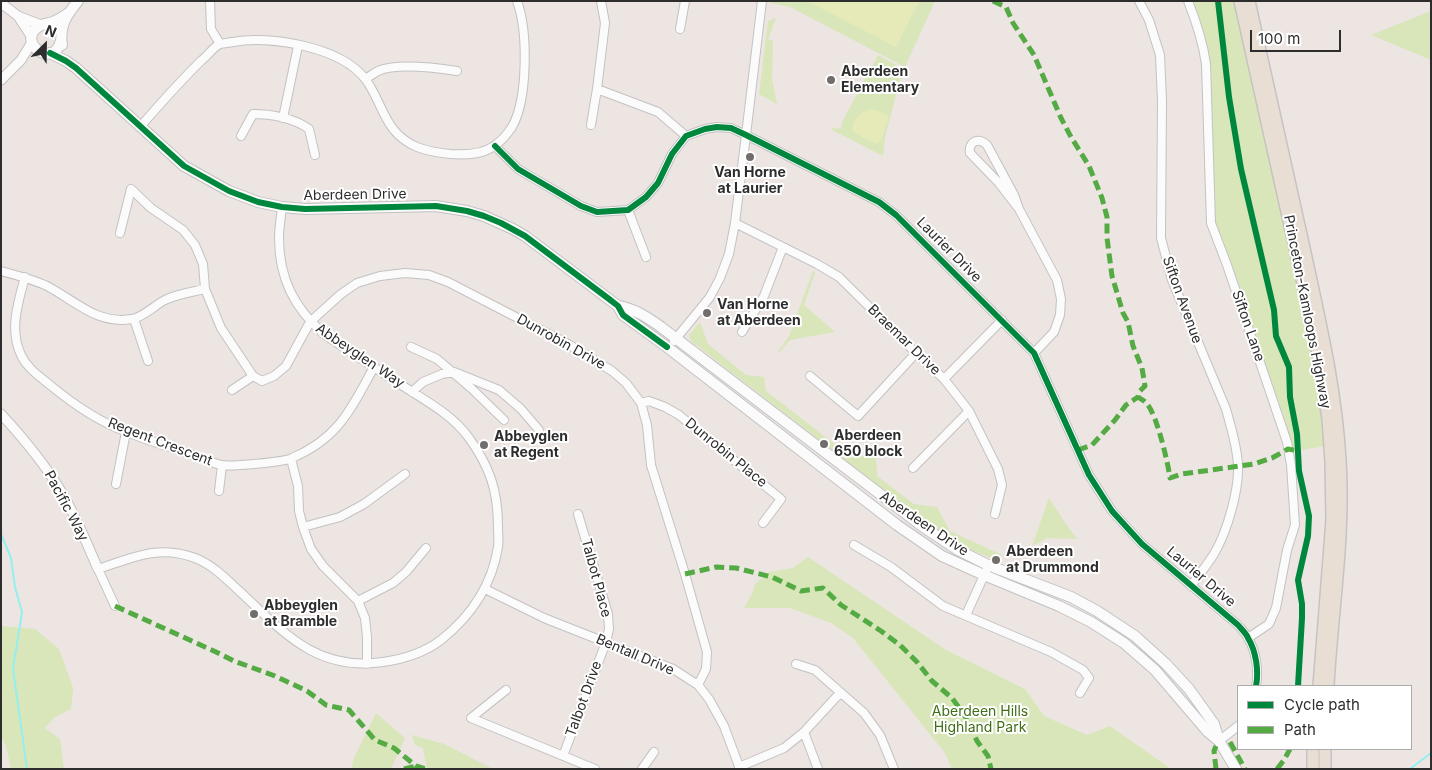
<!DOCTYPE html>
<style>
body{margin:0}
#map{position:relative;width:1432px;height:770px;overflow:hidden;background:#ece5e2;font-family:Inter,sans-serif}
canvas{display:block}
.frame{position:absolute;inset:0;border:2px solid #2d2d2d;pointer-events:none}
.legend{position:absolute;left:1237px;top:685px;width:175px;height:65px;box-sizing:border-box;background:#fff;border:1px solid #ababab;margin:0;padding:6px 9px;list-style:none;font-size:15px;color:#2d2d2d}
.legend li{display:flex;align-items:center;gap:10px;height:25px}
.legend b{width:25px;border:1px solid #ababab}
.north{position:absolute;left:20px;top:20px;width:50px;height:50px;-webkit-text-stroke:4px #fff;paint-order:stroke;rotate:23deg;font-size:14px;font-weight:700;line-height:20px;text-align:center;color:#2d2d2d}
.north::after{content:'';display:block;margin:auto;width:18px;height:22px;background:#2d2d2d;clip-path:polygon(50% 0,100% 100%,50% 72%,0 100%)}
.scale{position:absolute;left:1250px;top:30px;width:91px;height:22px;box-sizing:border-box;border:2px solid #2d2d2d;border-top:0;padding-left:6px;font-size:15px;line-height:18px;white-space:nowrap;color:#2d2d2d;-webkit-text-stroke:4px #fff;paint-order:stroke}
</style>
<div id="map">
<canvas width="1432" height="770"></canvas>
<div class="frame"></div>
<ul class="legend">
<li><b style="height:6px;background:#00873e"></b>Cycle path</li>
<li><b style="height:6px;background:#54ab44"></b>Path</li>
</ul>
<div class="north">N</div>
<div class="scale">100 m</div>
</div>
<script>
const ctx = document.querySelector('canvas').getContext('2d');
ctx.lineJoin = 'round';
function paint(path, color) {
  ctx.fillStyle = color;
  ctx.fill(path, 'evenodd');
}
function strokePath(path, color, width, dash) {
  ctx.strokeStyle = color;
  ctx.lineWidth = width;
  ctx.lineCap = dash ? 'butt' : 'round';
  ctx.setLineDash(dash || []);
  ctx.stroke(path);
}
function label(font, color, halo, rows, align = 'center') {
  ctx.font = font + ' Inter,sans-serif';
  ctx.lineWidth = 4;
  ctx.setLineDash([]);
  ctx.textBaseline = 'middle';
  ctx.strokeStyle = halo;
  ctx.fillStyle = color;
  for (const [text, x, y, turn = 0] of rows) {
    ctx.save();
    ctx.translate(x, y);
    ctx.rotate((+turn || 0) * Math.PI / 180);
    ctx.textAlign = isNaN(turn) ? turn : align;
    if (halo) ctx.strokeText(text, 0, 0);
    ctx.fillText(text, 0, 0);
    ctx.restore();
  }
}
const green = new Path2D(`
 M771,1H935L905,67L790,7L771,3Z
 M1192,1H1236L1313,355L1325,446L1291,452L1214,220L1210,128L1204,32Z
 M1431,11V60L1371,35Z
 M776,18L768,39L773,41L772,79L777,104L759,94L768,21Z
 M878,55L903,69L885,137L883,156L832,130L833,127L837,129L841,128L842,122Z
 M813,271L815,273L804,305L835,332L790,340L779,353L778,352L789,336Z
 M700,322L708,344L746,375L764,377L766,391L846,453L876,458L877,476L914,504L937,507L950,531L1002,555L999,561L966,548L936,530L691,341L689,335Z
 M1049,498L1066,524L1077,539L1048,538L1032,546Z
 M808,557L946,650L1025,689L1044,716L1087,735L1110,726L1171,769H952L945,753L853,638L831,623L790,608H744L752,594L755,584L769,572L793,568Z
 M1,626L35,629L59,649L73,688L71,709L55,717L45,728L60,739L64,769H11L6,746L1,736Z
 M376,713L405,738L391,769H351L354,758Z
 M412,735L444,744L493,769L427,768L423,748L415,745Z`);
const pitch = new Path2D(`
 M810,1H919L896,47L809,2Z
 M870,109C878,110 883,111 889,117L881,141L875,144L852,131C853,119 859,113 870,109Z`);
const stream = new Path2D(`
 M1,534L11,558L15,587L22,612L13,669L27,769
 M1410,769L1431,753`);
const minor = new Path2D(`
 M210,1L211,29L220,44
 M1139,1L1149,20L1160,55L1162,101L1161,238L1172,280L1226,409C1231,427 1237,446 1238,465C1239,491 1227,532 1214,554C1207,565 1199,575 1191,586
 M1188,1C1196,21 1203,43 1206,64L1211,223L1227,265L1287,442L1291,465L1295,525L1287,550L1276,608L1269,624L1248,638
 M680,29L685,1
 M365,79C369,77 374,73 378,71C396,63 437,68 457,71
 M597,89L658,112L686,136
 M283,118L298,46
 M591,125L597,89L605,23L601,1
 M140,127C160,104 180,81 202,60C207,56 212,49 218,45C222,43 228,43 233,42C270,35 342,47 366,80C384,105 384,133 417,147C427,151 440,153 450,154C465,155 482,155 494,146C500,142 508,133 512,127C528,99 528,31 517,1
 M241,136L253,114C271,114 294,118 309,129L315,155
 M495,146L518,169L581,206L597,212L628,210L646,197L658,183L672,154L686,136L705,129L717,127L731,128L746,135L879,202L896,215L1034,353L1089,475L1112,511L1142,544L1238,625C1241,629 1246,633 1248,638C1256,651 1259,671 1256,686
 M1019,209L1014,195L987,145C979,137 968,141 970,153L999,183L1019,209L1057,280L1061,299L1060,315L1054,332L1034,353
 M628,210L646,257
 M735,223L817,264L839,277L916,353L944,379L969,411L998,469L1002,485L995,514
 M120,233L131,189L151,208L183,230L195,245L203,264L205,289L221,328L253,376
 M1,271C16,275 31,279 45,285C75,300 96,325 132,319C142,318 155,305 165,300C177,294 192,292 205,289
 M25,277C18,302 9,330 21,355C27,368 39,376 50,385C73,404 99,422 127,432C146,440 166,446 185,452C196,456 209,462 221,465C230,467 284,462 292,458C339,438 351,409 374,367
 M134,319L148,361
 M742,332L764,296L783,247
 M674,341L710,297L720,278L729,254L735,223L746,135L762,1
 M411,347L437,359L471,388L504,420
 M253,376L262,381L274,376L286,366L310,322L341,294L357,283L380,276L405,273L429,275L448,282L568,344L612,371L626,383L641,403L647,425L651,465L685,574L707,652L706,669L698,685
 M810,376L858,416L916,353
 M944,379L1002,320
 M232,390L253,376
 M412,392L423,382L442,374L454,372L499,390L521,409L539,430
 M641,403L649,401L665,407L679,415L781,499L763,523
 M291,459L298,486L299,511L303,527L311,549L323,566L358,601L365,618L367,637V664
 M913,468L969,411
 M116,484L126,432
 M219,491L222,465
 M303,527L340,517L364,504L405,474
 M854,545L891,567L943,606L1051,652L1083,670L1089,678L1080,693
 M485,589L544,618L673,669L698,685L709,699L724,726L740,769
 M358,601L393,583L406,572L426,548
 M115,606L98,569C132,558 159,544 195,558C211,564 224,577 236,588C282,630 314,672 383,662C404,659 424,653 441,640C471,616 492,585 498,547C499,540 498,534 498,527C498,491 490,467 469,438C452,414 424,400 400,384C375,368 349,351 324,334C294,308 279,278 279,238C279,228 281,217 282,207
 M966,615L986,571
 M796,664L815,670L864,713L880,735L894,769
 M506,690L471,718L595,769
 M804,732L818,769
 M1219,741L1238,726
 M563,756L606,642L609,629L608,614L578,514
 M739,767L784,748L804,732L840,693
 M642,769L654,752`);
const tertiary = new Path2D(`
 M1,3L18,16L41,25
 M18,16L31,36
 M1,80L21,60L32,42
 M1,414C24,439 45,464 62,493C76,516 87,544 98,569`);
const secondary = new Path2D(`
 M61,40C54,71 16,42 38,27C43,23 48,24 53,22C58,20 63,17 67,14
 M62,45C59,26 66,16 78,1
 M50,53L66,61L76,68L184,166L229,191L258,202L282,207L305,209L436,206L467,211L484,216L513,229L525,236L618,306L623,315L667,347L897,525L942,556L984,575L1059,606L1091,622L1124,643L1155,670L1208,732L1219,741
 M618,306C635,309 647,317 661,327L922,526L958,550L988,565L1071,597L1097,611L1135,636L1166,664L1189,689L1214,724L1219,741L1236,769`);
const primary = new Path2D(`
 M1240,1L1316,342L1328,419L1331,461L1332,520L1319,686
 M1249,1C1267,84 1286,166 1304,248C1319,318 1336,388 1340,460C1345,536 1332,611 1328,686
 M1313,769V749
 M1325,769V749`);
const quiet = new Path2D(`
 M993,1L1006,7L1013,23L1034,55L1061,118L1071,137L1089,166L1102,198L1107,217V238L1112,276L1123,313L1128,322L1133,346L1142,368L1145,386L1139,392L1138,397C1141,399 1145,401 1147,404C1157,415 1168,463 1170,478L1182,474L1254,464L1272,458L1288,449L1299,451
 M1078,450L1092,445L1115,420L1126,405L1138,397
 M685,574L716,567L736,568L772,577L801,591L823,588L841,605L881,631L900,645L917,662L932,681L952,698L967,719L977,741L988,756L991,769
 M115,606L216,652L234,661L275,676L307,691L326,705L349,710L375,740L394,748L416,766L426,769
 M1230,742L1245,769
 M404,769L416,766
 M1216,769L1214,751L1216,746
 M1277,769L1284,760L1290,749`);
const cycleway = new Path2D(`
 M1218,1L1229,97L1241,169L1274,310L1276,336L1289,367L1290,397L1297,434L1299,471L1309,516L1308,536L1298,580L1302,604V618L1298,686
 M50,53L66,61L76,68L184,166L229,191L258,202L282,207L305,209L436,206L467,211L484,216L501,223L525,236L609,299L618,306L623,315L667,347
 M495,146L518,169L581,206L597,212L628,210L646,197L658,183L672,154L686,136L705,129L717,127L731,128L746,135L879,202L896,215L1034,353L1089,475L1112,511L1142,544L1238,625C1241,629 1246,633 1248,638C1256,651 1259,671 1256,686`);
const markers = [
 [831,80,5,"#706d6c"],
 [750,157,5,"#706d6c"],
 [707,313,5,"#706d6c"],
 [824,444,5,"#706d6c"],
 [484,445,5,"#706d6c"],
 [996,560,5,"#706d6c"],
 [254,614,5,"#706d6c"]
];
const poiNames = [
 ["Aberdeen",841,72],
 ["Elementary",841,88],
 ["Van Horne",750,173,"center"],
 ["at Laurier",750,189,"center"],
 ["Van Horne",717,305],
 ["at Aberdeen",717,321],
 ["Aberdeen",834,436],
 ["650 block",834,452],
 ["Abbeyglen",494,437],
 ["at Regent",494,453],
 ["Aberdeen",1006,552],
 ["at Drummond",1006,568],
 ["Abbeyglen",264,606],
 ["at Bramble",264,622]
];
const streetNames = [
 ["Aberdeen Drive",355,195,-1],
 ["Laurier Drive",949,250,45],
 ["Sifton Avenue",1182,300,70],
 ["Princeton-Kamloops Highway",1307,312,79],
 ["Sifton Lane",1248,326,71],
 ["Braemar Drive",904,340,44],
 ["Dunrobin Drive",561,342,29],
 ["Abbeyglen Way",360,356,34],
 ["Regent Crescent",160,442,21],
 ["Dunrobin Place",726,453,39],
 ["Pacific Way",66,506,62],
 ["Aberdeen Drive",924,524,34],
 ["Laurier Drive",1201,577,40],
 ["Talbot Place",596,578,75],
 ["Bentall Drive",635,655,23],
 ["Talbot Drive",584,699,-70]
];
const parkNames = [
 ["Aberdeen Hills",980,712],
 ["Highland Park",980,728]
];
paint(green, '#d8e6ba');
paint(pitch, '#e5eab8');
strokePath(stream, '#95efee', 2);
strokePath(minor, '#c3c2c2', 10);
strokePath(tertiary, '#c3c2c2', 11);
strokePath(secondary, '#c3c2c2', 12);
strokePath(primary, '#c6c3c3', 14);
strokePath(minor, '#fcfbfb', 8);
strokePath(tertiary, '#fcfbfb', 9);
strokePath(secondary, '#fcfbfb', 10);
strokePath(primary, '#e8ded4', 11);
strokePath(quiet, '#54ab44', 5, [10, 5]);
strokePath(cycleway, '#00873e', 6);
for (const [x, y, r, color] of markers) {
  const dot = new Path2D();
  dot.arc(x, y, r, 0, 2 * Math.PI);
  ctx.fillStyle = color;
  ctx.fill(dot);
  strokePath(dot, '#fff', 2);
}
label('bold 14px', '#2d2d2d', '#fff', poiNames, 'left');
label('14px', '#2d2d2d', '#fff', streetNames);
label('14px', '#416e19', '#fff', parkNames);
</script>
